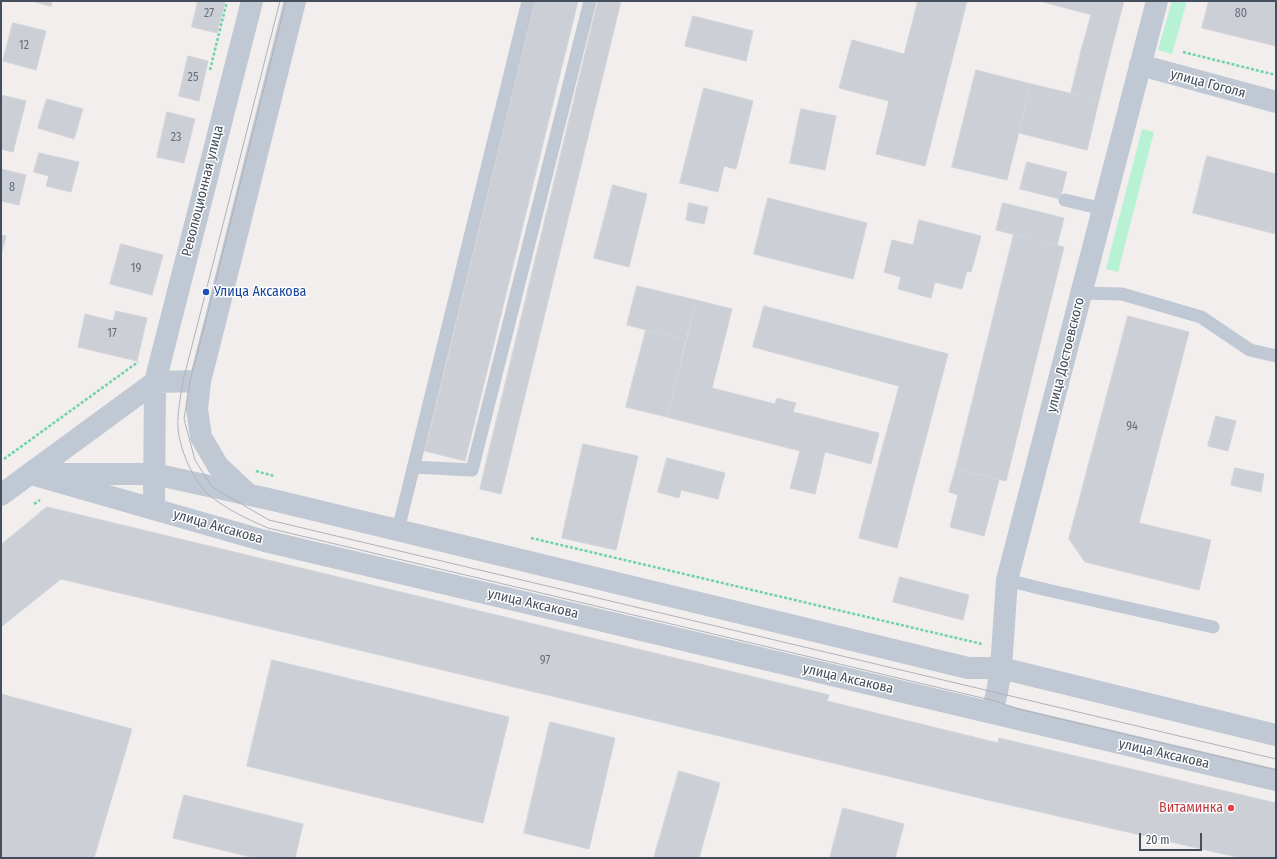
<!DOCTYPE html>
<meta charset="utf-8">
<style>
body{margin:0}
#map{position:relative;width:1277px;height:859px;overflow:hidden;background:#f1eeed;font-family:"Fira Sans Condensed",sans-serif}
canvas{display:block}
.frame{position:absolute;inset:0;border:2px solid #454e5c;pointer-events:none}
.scale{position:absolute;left:1139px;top:833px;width:63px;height:18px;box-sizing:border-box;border:2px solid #454e5c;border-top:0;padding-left:5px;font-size:12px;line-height:14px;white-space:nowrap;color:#454e5c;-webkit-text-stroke:3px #fff;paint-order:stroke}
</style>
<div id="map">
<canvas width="1277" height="859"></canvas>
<div class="frame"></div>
<div class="scale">20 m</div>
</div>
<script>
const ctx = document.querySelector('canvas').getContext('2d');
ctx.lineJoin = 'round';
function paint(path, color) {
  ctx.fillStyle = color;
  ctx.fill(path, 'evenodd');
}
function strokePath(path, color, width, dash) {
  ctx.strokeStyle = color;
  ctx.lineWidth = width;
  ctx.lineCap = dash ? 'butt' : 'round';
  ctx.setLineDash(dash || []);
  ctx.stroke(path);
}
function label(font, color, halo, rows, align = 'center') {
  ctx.font = font + ' "Fira Sans Condensed",sans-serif';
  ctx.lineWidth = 3;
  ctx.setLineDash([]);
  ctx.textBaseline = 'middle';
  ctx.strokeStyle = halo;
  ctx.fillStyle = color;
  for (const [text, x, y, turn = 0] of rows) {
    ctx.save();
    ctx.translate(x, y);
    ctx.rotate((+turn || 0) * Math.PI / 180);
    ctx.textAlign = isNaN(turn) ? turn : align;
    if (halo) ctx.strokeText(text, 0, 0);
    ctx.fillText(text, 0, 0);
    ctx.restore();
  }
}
const green = new Path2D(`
 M1172,1H1187L1172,54L1158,50Z
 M1142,129L1154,132L1118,272L1106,269Z`);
const building = new Path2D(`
 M32,1H52L51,6Z
 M198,1H225L217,33L192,27Z
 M535,1H578L465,461L425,451Z
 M598,1H621L501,494L480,489Z
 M918,1H967L925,166L876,154L889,101L839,88L852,40L904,54Z
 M1040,1H1124L1111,51L1083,44L1091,15Z
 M1209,1H1276V46L1202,28Z
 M693,16L753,31L746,61L685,46Z
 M13,23L46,31L36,70L3,61Z
 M1083,44L1111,51L1099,100L1071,93Z
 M188,56L208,61L199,101L179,96Z
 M976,70L1031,84L1007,180L952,167Z
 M1031,84L1099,100L1087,150L1019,133Z
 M704,88L753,101L736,169L724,166L718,192L680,183Z
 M1,95L26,101L13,152L1,149Z
 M47,99L83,109L74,139L38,128Z
 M801,109L836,116L825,170L790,163Z
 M167,112L195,119L184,163L157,157Z
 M39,153L79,162L71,192L46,186L49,176L34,172Z
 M1207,156L1276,174V234L1193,213Z
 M1027,162L1067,172L1060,199L1020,189Z
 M1,169L26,175L19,205L1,201Z
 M613,185L647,194L629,267L594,258Z
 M768,198L867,223L853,279L754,254Z
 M689,203L708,207L704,224L686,220Z
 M1003,203L1064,218L1057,245L996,230Z
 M919,220L981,236L971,272L967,271L962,289L935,282L931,298L898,289L901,277L884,272L892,240L913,245Z
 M1014,234L1064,247L1006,481L956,468Z
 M1,235L6,236L1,255Z
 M121,244L163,255L152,295L110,284Z
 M637,286L696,300L687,340L627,325Z
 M696,300L732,309L712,388L775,404L777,398L796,403L793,412L879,433L871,464L825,452L815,494L790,488L800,451L667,417Z
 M764,306L948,354L924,445L886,435L899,386L753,347Z
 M116,311L147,318L137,361L78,347L85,314L113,321Z
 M1128,316L1189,332L1139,523L1211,540L1199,590L1085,562L1069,539Z
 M646,330L687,340L667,417L626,407Z
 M1216,416L1236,421L1228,451L1208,446Z
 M886,435L924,445L897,548L859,538Z
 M583,444L638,456L616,550L562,538Z
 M667,458L725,473L718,499L681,490L679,498L658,492Z
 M956,468L999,480L984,536L950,527L958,495L949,492Z
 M1235,468L1264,474L1261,492L1231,485Z
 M47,507L829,695L827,701L998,743L999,738L1276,803V858H1241L988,800L61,579L1,627V545Z
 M900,577L969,595L963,620L893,602Z
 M272,660L509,717L483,823L247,766Z
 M1,694L132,729L94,858H1Z
 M550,722L615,738L589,849L524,833Z
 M679,771L720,783L699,858H654Z
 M184,795L303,824L295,858H255L173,838Z
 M843,808L904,824L895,858H830Z`);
const path = new Path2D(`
 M1183,52L1276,75
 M210,70L227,1
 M4,459L138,362
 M256,471L274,476
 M34,504L40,500
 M531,538L982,644`);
const service = new Path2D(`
 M1065,200L1103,209
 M1082,293L1122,294L1201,317L1250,350L1276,356
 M413,467L472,470L590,1
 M398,530L528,1
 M1007,580L1047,590L1213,627`);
const minor = new Path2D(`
 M1140,65L1276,102`);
const tertiary = new Path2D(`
 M31,474L265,541L1276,780
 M59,474H154L273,500L968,668H1001L1276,735
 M248,494L218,466L201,437L197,409L200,381L215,322L295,1
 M1,495L155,382L200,381
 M154,508L155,382L252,1
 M992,713L997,692L1001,668L1007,580L1157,1`);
const tram = new Path2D(`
 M280,1L183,381C181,394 177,415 178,427C179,448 193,481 209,495C226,509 247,519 268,528L995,701L1018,709L1276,770
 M286,1L206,320L190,381L184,419L195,460L212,487L269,520L1276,759`);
const markers = [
 [206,292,4,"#1a4fb4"],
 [1231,808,4,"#e0444e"]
];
const numberNames = [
 ["27",209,14],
 ["80",1241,14],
 ["12",24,46],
 ["25",193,78],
 ["23",176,138],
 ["8",12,188],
 ["19",136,269],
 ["17",112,334],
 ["94",1132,427],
 ["97",545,661]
];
const streetNames = [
 ["улица Гоголя",1208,84,15],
 ["Революционная улица",203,191,-76],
 ["улица Достоевского",1066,355,-76],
 ["улица Аксакова",218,527,16],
 ["улица Аксакова",533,604,13],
 ["улица Аксакова",848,679,13],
 ["улица Аксакова",1164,754,13]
];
const transitNames = [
 ["Улица Аксакова",214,292]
];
const healthNames = [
 ["Витаминка",1223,808]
];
paint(green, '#b8f2d5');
paint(building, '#cccfd6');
strokePath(building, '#d1d3da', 1);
strokePath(path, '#6ed2ad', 2.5, [3, 2]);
strokePath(service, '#c0c8d4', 13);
strokePath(minor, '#c0c8d4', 22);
strokePath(tertiary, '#c0c8d4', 22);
strokePath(tram, '#afb2b9', 1);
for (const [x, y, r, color] of markers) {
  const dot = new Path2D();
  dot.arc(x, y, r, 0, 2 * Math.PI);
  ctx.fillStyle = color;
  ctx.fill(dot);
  strokePath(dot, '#fff', 1.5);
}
label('12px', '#676e7a', null, numberNames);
label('14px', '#454e5c', '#fff', streetNames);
label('14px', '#164399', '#fff', transitNames, 'left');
label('14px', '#be3a42', '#fff', healthNames, 'right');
</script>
